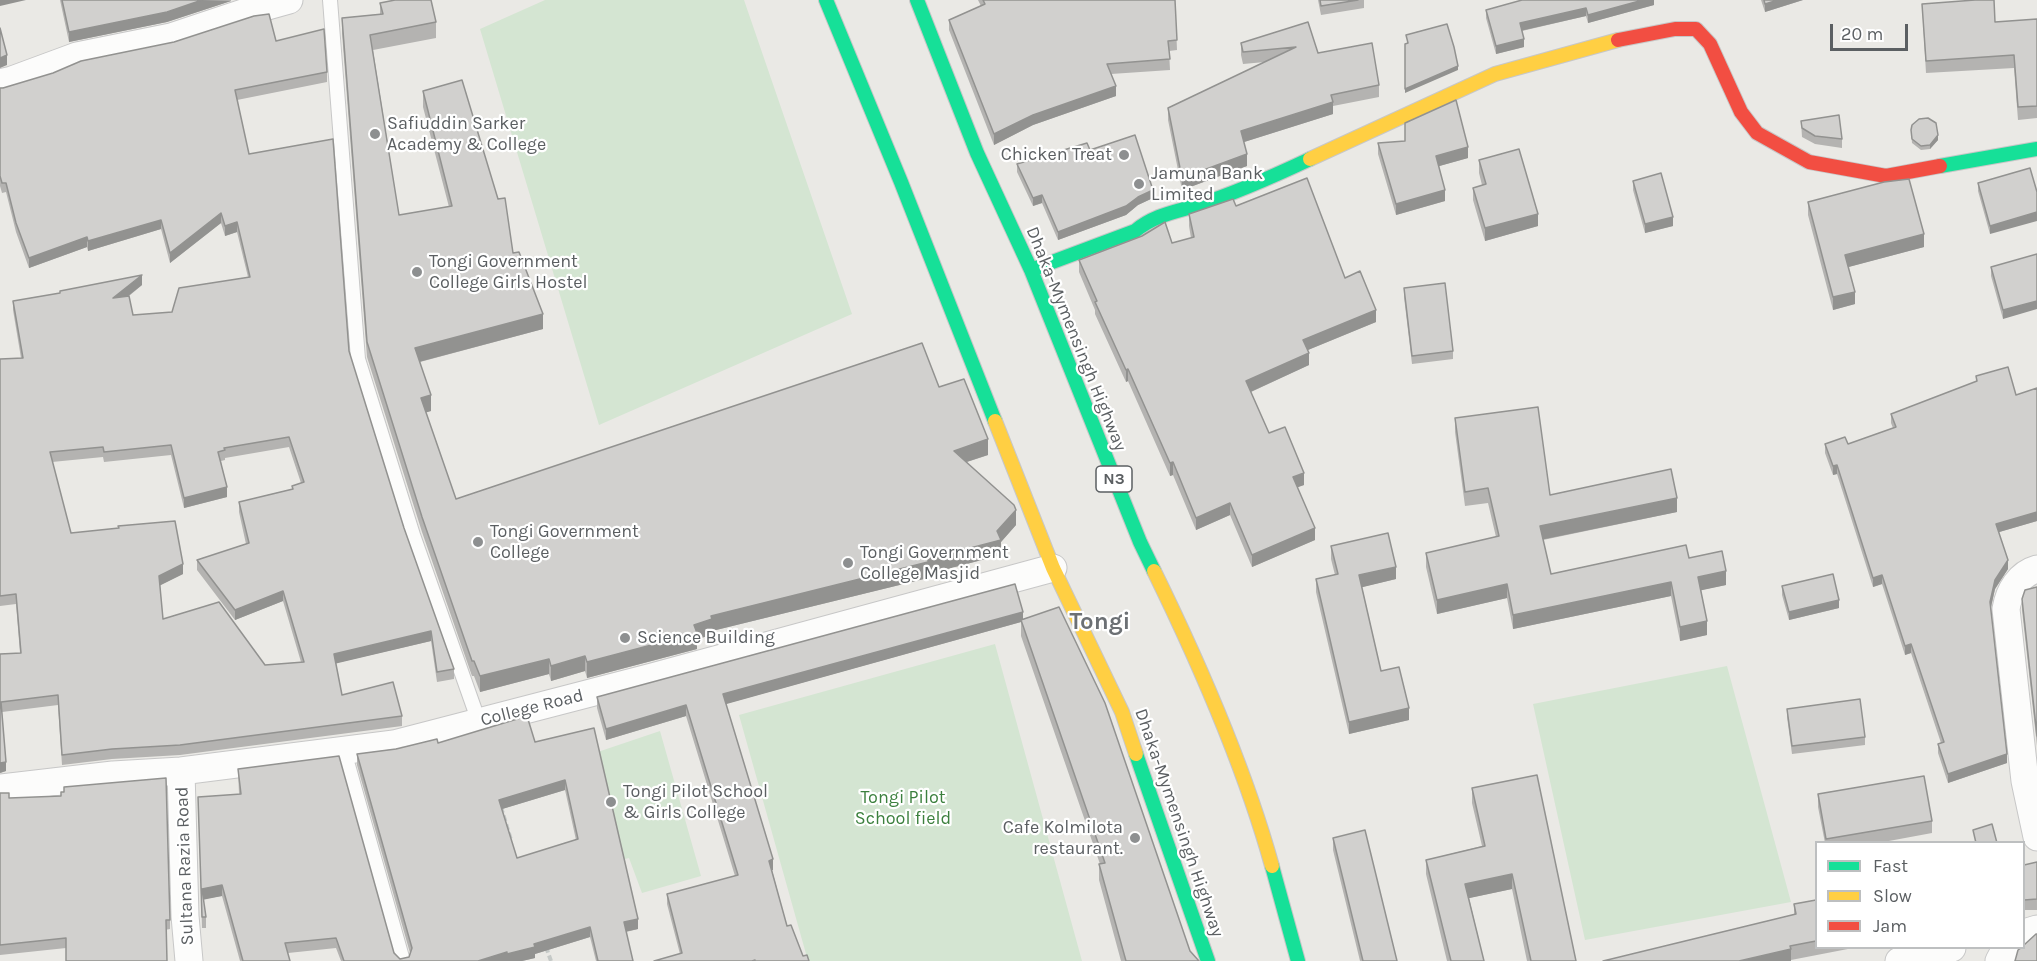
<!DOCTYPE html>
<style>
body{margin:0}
#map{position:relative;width:2037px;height:961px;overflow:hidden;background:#eae9e5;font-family:Karla,sans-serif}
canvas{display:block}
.legend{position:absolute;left:1815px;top:841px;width:210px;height:108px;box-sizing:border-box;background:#fff;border:2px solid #bdbfc0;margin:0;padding:8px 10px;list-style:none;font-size:18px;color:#5b5f62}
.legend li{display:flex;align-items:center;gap:12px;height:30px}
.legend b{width:30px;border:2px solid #bdbfc0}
.scale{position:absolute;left:1830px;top:24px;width:78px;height:27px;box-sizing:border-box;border:3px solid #5b5f62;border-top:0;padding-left:8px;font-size:18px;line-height:21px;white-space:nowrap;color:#5b5f62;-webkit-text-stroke:4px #fff;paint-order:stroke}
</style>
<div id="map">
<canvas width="2037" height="961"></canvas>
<ul class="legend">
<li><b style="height:8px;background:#16e098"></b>Fast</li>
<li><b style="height:8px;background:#ffcf43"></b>Slow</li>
<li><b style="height:8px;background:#f24e42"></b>Jam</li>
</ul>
<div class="scale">20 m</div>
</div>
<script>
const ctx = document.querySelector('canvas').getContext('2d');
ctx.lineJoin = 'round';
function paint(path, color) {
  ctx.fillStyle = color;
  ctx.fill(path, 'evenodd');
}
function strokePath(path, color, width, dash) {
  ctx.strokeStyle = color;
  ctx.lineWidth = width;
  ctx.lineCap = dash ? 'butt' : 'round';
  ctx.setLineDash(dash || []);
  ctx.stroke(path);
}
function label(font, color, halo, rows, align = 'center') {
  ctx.font = font + ' Karla,sans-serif';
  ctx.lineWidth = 4.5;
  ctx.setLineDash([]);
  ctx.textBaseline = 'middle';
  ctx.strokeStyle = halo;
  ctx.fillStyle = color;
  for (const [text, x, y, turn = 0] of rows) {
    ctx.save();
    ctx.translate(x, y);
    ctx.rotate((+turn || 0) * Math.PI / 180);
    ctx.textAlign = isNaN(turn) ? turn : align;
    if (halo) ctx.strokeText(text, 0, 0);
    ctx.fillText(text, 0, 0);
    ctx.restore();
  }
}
const green = new Path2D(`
 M545,0H744L852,314L599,425L480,29Z
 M995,644L1082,961H808L739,715Z
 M1727,666L1791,902L1585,940L1533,704Z
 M660,731L701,876L642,893L629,858L605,864L574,760Z`);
const path = new Path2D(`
 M501,807L511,840
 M546,947L551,961`);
const lane = new Path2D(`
 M330,0L358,359L413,535L479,722
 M344,751L403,961`);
const street = new Path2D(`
 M0,83L12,80L77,56L171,37L246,12L289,0
 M2037,569C2019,574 2009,591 2006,609L2025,781L2037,837
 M181,771L185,916L189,961
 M0,788L113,775L181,771L394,744L652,677L1053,568
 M2024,933L2037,929
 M1899,961L1952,948
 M1999,961L2006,948`);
const fast = new Path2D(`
 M826,0L901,182L995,421
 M917,0L977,153L1031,270L1140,542L1154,571
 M1940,166L2037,149
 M1031,270L1135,231C1154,215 1175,212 1198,205C1236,193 1274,176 1310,159
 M1136,754L1208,961
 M1272,866L1298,961`);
const slow = new Path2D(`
 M1310,159L1495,74L1618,40
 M995,421L1053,568L1122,712L1136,754
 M1154,571C1200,665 1244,765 1272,866`);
const jam = new Path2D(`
 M1618,40L1675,29H1696L1710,44L1741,112L1757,133L1809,162L1886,176L1940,166`);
const wall = new Path2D(`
 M60,0H231V1L167,22L69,42Z
 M978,0H1175L1177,50L1169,51L1170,70L1111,74L1116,96L1033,125L994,145L949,30V20L981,6Z
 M1318,0H1364V8L1321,15Z
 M1654,0V5L1588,23L1586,16L1522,31L1524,47L1496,54L1486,18V10Z
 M1761,0H1803L1765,12Z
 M380,3L436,22V38L373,50L399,215L449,207L423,107V91L513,253L543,329L420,362L431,411L426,412L456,499L939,387L988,455L967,462L1016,525L1001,542V555L928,574V578L712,631V635L697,639V649L587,678L585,671L551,681L549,674L480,692L474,676H472L422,532L367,357L342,33V18L380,14Z
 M1922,4L1995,22L2037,19V118L2018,120L2014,68L1926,73Z
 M1308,22L1318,53L1379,85V97L1333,106V114L1244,142L1247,166L1182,190L1168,120V108L1265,62L1243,64L1241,55V43Z
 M276,41L327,72V82L237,100L249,154L349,351L404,528L454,669V679L437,682L431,641L336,663L342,695L402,716V726L180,755L112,759L62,765L58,705L2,712L6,771L0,773V654L20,653L16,604L0,606V359L21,358L13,310V301L142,285L129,296L133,315L172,312L248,277L237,232L225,236L221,223L170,263L161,229L88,251L87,247L29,268L16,232L6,192L2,193L0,186V88ZM289,447L301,483L292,486V489L239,502V512L246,544L197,560V570L235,620L283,601L301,662L265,665L163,619L160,585L183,574L71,533L52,462L103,457L104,462L171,455L184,508L227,497L221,461L225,460V458Z
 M1801,121L1842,139V148L1815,144L1802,137Z
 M1911,130L1938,140L1930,149L1921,150L1912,143Z
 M1378,143L1468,158L1439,166L1445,201L1396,215L1378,154Z
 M1090,150L1153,198L1138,205L1126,215L1058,240L1042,203L1033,206L1017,172V164Z
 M1479,160L1538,226L1485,241L1473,200V188L1482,185L1479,173Z
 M2030,168L1990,234L1978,191V183Z
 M1633,181L1673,226L1645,233L1633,190Z
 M1808,202L1924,247L1848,267L1855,304L1833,310L1808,215Z
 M1236,206L1345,278L1376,322L1308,350L1309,365L1251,392L1269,433L1304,485L1297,487L1315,540L1252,567L1230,515L1196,530L1173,475L1170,476L1128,381L1126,382L1095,314V310L1079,272V260L1172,243L1191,238L1189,226V214Z
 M2037,254L2003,319L1991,276V267Z
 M1404,288L1453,351V359L1412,364L1404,297Z
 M1976,376L2016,395L2037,388V521L1999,532L2008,569L1995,589L1991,608L2007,763L1948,783L1938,753V744L1941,743L1911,653L1905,655L1882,584L1873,587L1837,474L1833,475L1825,453V444H1848L1893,428L1891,423V414L1976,382Z
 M1455,418L1550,495L1677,512L1543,540L1551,574L1689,558L1726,585L1701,590L1707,635L1680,641L1671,596L1513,629L1507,598L1437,614L1426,567V553L1496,537L1488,503L1465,506L1455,432Z
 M1331,546L1396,579L1362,587L1381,671L1409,720L1349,734L1316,592V579L1335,575L1331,559Z
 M1782,586L1839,608L1789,620L1782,595Z
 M2037,587V746L2022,610V599Z
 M1023,619L1190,951L1199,961H1121L1099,880V864H1100L1021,636V622L725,704L773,870H772L787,926L803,956L680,954L667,904V894L735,876L686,716L606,740L597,708V697Z
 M1787,709L1865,737V745L1792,754L1787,717Z
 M594,728L638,929L626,932L633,961H596L590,937L535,954V958L522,961H341L336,948L288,953L290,961H240L222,896L203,899L206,917V928H202L198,797L239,794L238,769L400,959L409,957L410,953L357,765V754L438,743L535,742ZM565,790L576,840L517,858L502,809Z
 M1472,788L1576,961H1527L1512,889L1469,898L1484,961H1447L1426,874V860L1482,846L1472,803Z
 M0,793L9,798L170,920V929L66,948L0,955Z
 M1818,794L1932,821V833L1878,843H1825L1818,807Z
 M1333,838L1397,961H1360L1333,850Z
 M2037,862V910H2024V865Z
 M1816,900V948H1853L1791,960V961H1603L1794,915V904Z`);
const shadedWall = new Path2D(`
 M0,0H26L0,6Z
 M202,0L231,1L167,22L69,42V32Z
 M1643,0H1654V5L1588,23V15Z
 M1778,0H1803L1765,12V4Z
 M1586,8V16L1520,31V23Z
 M1524,39V47L1496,54V46Z
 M7,55V65L0,68V58Z
 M1458,66V70L1405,93V89Z
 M1116,86V96L1033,125L994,145V134L1033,115Z
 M1333,102V114L1241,143V131Z
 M1938,135V140L1930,149V145Z
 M1468,147V158L1436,167V156Z
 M1247,154V166L1182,190V178Z
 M1153,190V198L1138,205L1126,215L1058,240V232Z
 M1445,190V201L1396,215V204Z
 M1042,195V203L1033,206V198Z
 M2037,212V221L1990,234V226Z
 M221,213V223L170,263V253Z
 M1538,214V226L1485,241V228Z
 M1673,217V226L1645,233V224Z
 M161,220V229L88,251V241Z
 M237,222V232L225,236V226Z
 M1924,234V247L1845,268V255Z
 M87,237V247L29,268V258Z
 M142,275V285L113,308V298Z
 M1855,292V304L1833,310V297Z
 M2037,301V309L2003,319V310Z
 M1376,310V322L1303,352V340Z
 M543,314V329L415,363V348Z
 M1309,353V365L1246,394V381Z
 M1128,369V381L1126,382V370Z
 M431,395V411L421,414V398Z
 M988,439V455L954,466V451Z
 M1173,462V475L1170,476V463Z
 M1837,465V474L1833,475V466Z
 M1304,473V485L1293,489V477Z
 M227,487V497L184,508V498Z
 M1677,498V512L1540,540V526Z
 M1230,503V515L1196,530V518Z
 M1016,510V525L1001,542V555L928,574V578L712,631V635L697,639V649L587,678V662L711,616L928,559L997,531Z
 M2037,512V521L1996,533V524Z
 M1315,528V540L1252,567V555Z
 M2008,560V569L1995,589L1990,611V602L1995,580Z
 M183,564V574L159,586V576Z
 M1396,567V579L1359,588V575Z
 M1726,571V585L1698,591V577Z
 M1882,575V584L1873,587V578Z
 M1671,582V596L1513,629V615Z
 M1507,584V598L1437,614V600Z
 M283,591V601L235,620V610Z
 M1839,600V608L1789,620V612Z
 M1023,612V622L1021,620V622L723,705V694Z
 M1707,621V635L1680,641V627Z
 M431,631V641L334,664V654Z
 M1911,644V653L1905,655V646Z
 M585,656V671L551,681V666Z
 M549,659V674L480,692V676Z
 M686,705V716L606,740V729Z
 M1409,708V720L1349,734V722Z
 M2007,754V763L1948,783V774Z
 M6,762V771L0,773V763Z
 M565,780V790L499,810V800Z
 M773,859V870L769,871V861Z
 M1512,874V889L1465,899V884Z
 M222,885V896L202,900V889Z
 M638,919V929L624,932V922Z
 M590,927V937L535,954V958L522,961H507V954L534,944Z
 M1791,949V961H1739Z
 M507,952V961H478Z`);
const building = new Path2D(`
 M62,0H202L167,12L69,32Z
 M395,0H431L436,22L370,35L399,215L452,206L423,91L462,80L498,199L505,198L513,253L519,252L543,314L415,348L431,395L421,398L456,499L922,343L939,387L964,379L988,439L954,451L1014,505L1016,510L997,531L1001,540L928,559V562L711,616L712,619L694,625L697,633L587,662L585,656L551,666L549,659L480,676L474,661H472L422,517L367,342L342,18L383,14L380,3Z
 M983,0H1175L1177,40L1168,41L1170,59L1107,64L1116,86L1033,115L994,134L949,20L985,4Z
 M1320,0H1358L1321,6Z
 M1522,0H1643L1588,15L1586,8L1520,23L1524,39L1496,46L1486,10Z
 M1764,0H1778L1765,4Z
 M1975,0H1994L1995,22L2037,19V106L2018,107L2014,55L1926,61L1922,4Z
 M269,14L276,41L324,29L327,72L235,90L249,154L333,139L349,351L404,528L454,669L437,672L431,631L334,654L342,695L393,682L402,716L180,745L112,749L62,755L58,695L1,702L6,762L0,763V654L21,653L16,594L0,596V359L23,358L13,301L60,293V291L142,275L113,298L129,296L133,315L172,312L179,288L250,277L237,222L225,226L221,213L170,253L161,220L88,241L87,237L29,258L16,223L6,183H2L0,176V88H3L53,73L81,61L174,42L254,16ZM289,437L304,482L292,486L293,489L239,502L249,543L197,560L235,610L283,591L304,662L265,665L219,602L163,619L159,576L183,564L175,521L118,526L119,528L71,533L50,452L103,447L104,452L171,445L184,498L227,487L218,452L225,450L224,448Z
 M1308,22L1318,53L1372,43L1379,85L1331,95L1333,102L1241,131L1247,154L1182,178L1168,108L1296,47L1243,52L1241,43Z
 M1447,24L1454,47L1458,66L1405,89V44L1408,43L1406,35Z
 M0,28L7,55L0,58Z
 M1456,100L1468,147L1436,156L1445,190L1396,204L1378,143L1405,141V123Z
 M1839,115L1842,139L1815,136L1802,128L1801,121Z
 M1928,118L1936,123L1938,135L1930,145L1921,146L1912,139L1911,130L1912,125L1919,119Z
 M1135,135L1153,190L1138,197L1126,206L1058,232L1042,195L1033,198L1017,164L1087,143L1090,150Z
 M1519,149L1538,214L1485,228L1473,188L1486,184L1479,160Z
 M2030,168L2037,192V212L1990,226L1978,183Z
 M1661,173L1673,217L1645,224L1633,181Z
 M1307,178L1345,278L1360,271L1376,310L1303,340L1309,353L1246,381L1269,433L1285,427L1304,473L1293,477L1315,528L1252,555L1230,503L1196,518L1173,462L1170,463L1128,369L1126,370L1095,302L1097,301L1079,260L1142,236L1165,222L1172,243L1194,237L1189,214L1233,199L1236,206Z
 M1909,179L1924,234L1845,255L1855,292L1833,297L1808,202L1884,182Z
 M2037,254V301L2003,310L1991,267Z
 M1445,283L1453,351L1412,356L1404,288Z
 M2008,367L2016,395L2037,388V512L1996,524L2008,560L1995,580L1990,602L2007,754L1948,774L1938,744L1944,742L1911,644L1905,646L1882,575L1873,578L1837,465L1833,466L1825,444L1845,437L1848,444L1896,427L1891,414L1977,381L1976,376Z
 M1538,407L1550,495L1671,469L1677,498L1540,526L1551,574L1686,545L1689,558L1722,551L1726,571L1698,577L1707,621L1680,627L1671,582L1513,615L1507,584L1437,600L1426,553L1499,536L1488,488L1465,492L1455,418Z
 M1388,533L1396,567L1359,575L1381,671L1399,667L1409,708L1349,722L1316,579L1338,574L1331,546Z
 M1833,574L1839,600L1789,612L1782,586Z
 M1015,584L1023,612L723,694L773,859L769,861L787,926L791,925L803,956L807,955L809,961H755V960L752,961H654L682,953L667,894L738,875L686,705L606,729L597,697Z
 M2037,587V736L2022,599L2025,590Z
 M1059,607L1105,703L1190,951L1199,961H1126L1099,864L1105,863L1021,620Z
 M1860,699L1865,737L1792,746L1787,709Z
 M527,716L535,742L594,728L638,919L624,922L633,961H598L590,927L534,944L535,947L507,954V952L478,961H344L336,938L285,943L290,961H243L222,885L202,889L206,917H202L198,797L241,794L238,769L339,756L394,953L400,959L409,957L412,948L357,754L396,749L437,739L438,743ZM565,780L578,839L517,858L499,800Z
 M1537,775L1576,961H1531L1512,874L1465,884L1484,961H1451L1426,860L1485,846L1472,788Z
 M1924,776L1932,821L1826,839L1818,794Z
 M166,778L170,920H166L167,961H66V938L0,945V793H9V798L61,796V792H64V787Z
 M1992,824L1997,843H1976L1973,830Z
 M1365,830L1397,961H1363L1333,838Z
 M2037,862V899L2024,900V865Z
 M1816,900V941L1790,946L1791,949L1739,961H1603L1796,914L1794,904Z
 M2036,934H2037V961H2015L2018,950L2021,948H2024V945Z`);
const markers = [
 [375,134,6,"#8d8f90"],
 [1124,155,6,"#8d8f90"],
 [1139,184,6,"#8d8f90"],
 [417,272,6,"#8d8f90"],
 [478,542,6,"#8d8f90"],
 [848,563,6,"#8d8f90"],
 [625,638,6,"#8d8f90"],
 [611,802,6,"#8d8f90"],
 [1135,838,6,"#8d8f90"]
];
const shields = [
 [1114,479,36]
];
const shieldNames = [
 ["N3",1114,479]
];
const poiNames = [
 ["Safiuddin Sarker",387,124],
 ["Academy & College",387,145],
 ["Chicken Treat",1112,155,"right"],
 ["Jamuna Bank",1151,174],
 ["Limited",1151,195],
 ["Tongi Government",429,262],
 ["College Girls Hostel",429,283],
 ["Tongi Government",490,532],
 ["College",490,553],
 ["Tongi Government",860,553],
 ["College Masjid",860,574],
 ["Science Building",637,638],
 ["Tongi Pilot School",623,792],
 ["& Girls College",623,813],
 ["Cafe Kolmilota",1123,828,"right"],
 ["restaurant.",1123,849,"right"]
];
const streetNames = [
 ["Dhaka-Mymensingh Highway",1076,339,68],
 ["College Road",532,708,-14],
 ["Dhaka-Mymensingh Highway",1179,823,71],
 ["Sultana Razia Road",185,866,-92]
];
const parkNames = [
 ["Tongi Pilot",903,798],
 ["School field",903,819]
];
const districtNames = [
 ["Tongi",1100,622]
];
paint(green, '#d4e5d2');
strokePath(lane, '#c7c7c7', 16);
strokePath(street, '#c7c7c7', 29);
strokePath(fast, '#c7c7c7', 16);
strokePath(slow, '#c7c7c7', 16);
strokePath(jam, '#c7c7c7', 16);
strokePath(path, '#c5c9c7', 4, [6, 3]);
strokePath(lane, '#fcfcfb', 14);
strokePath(street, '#fcfcfb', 27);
strokePath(fast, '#16e098', 14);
strokePath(slow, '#ffcf43', 14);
strokePath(jam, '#f24e42', 14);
paint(wall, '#b4b3b1');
paint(shadedWall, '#929290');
paint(building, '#d1d0ce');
strokePath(building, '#929290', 1.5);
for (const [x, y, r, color] of markers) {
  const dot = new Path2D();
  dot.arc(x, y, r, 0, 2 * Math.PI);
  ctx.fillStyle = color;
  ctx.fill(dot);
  strokePath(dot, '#fff', 2);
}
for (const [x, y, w] of shields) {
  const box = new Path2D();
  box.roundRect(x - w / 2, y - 13, w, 26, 4.5);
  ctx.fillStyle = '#fff';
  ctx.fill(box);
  strokePath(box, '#5b5f62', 1.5);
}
label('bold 16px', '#5b5f62', null, shieldNames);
label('18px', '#5b5f62', '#fff', poiNames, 'left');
label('18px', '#5b5f62', '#fff', streetNames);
label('18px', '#3c803e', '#fff', parkNames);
label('bold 24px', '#6c7074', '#fff', districtNames);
</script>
